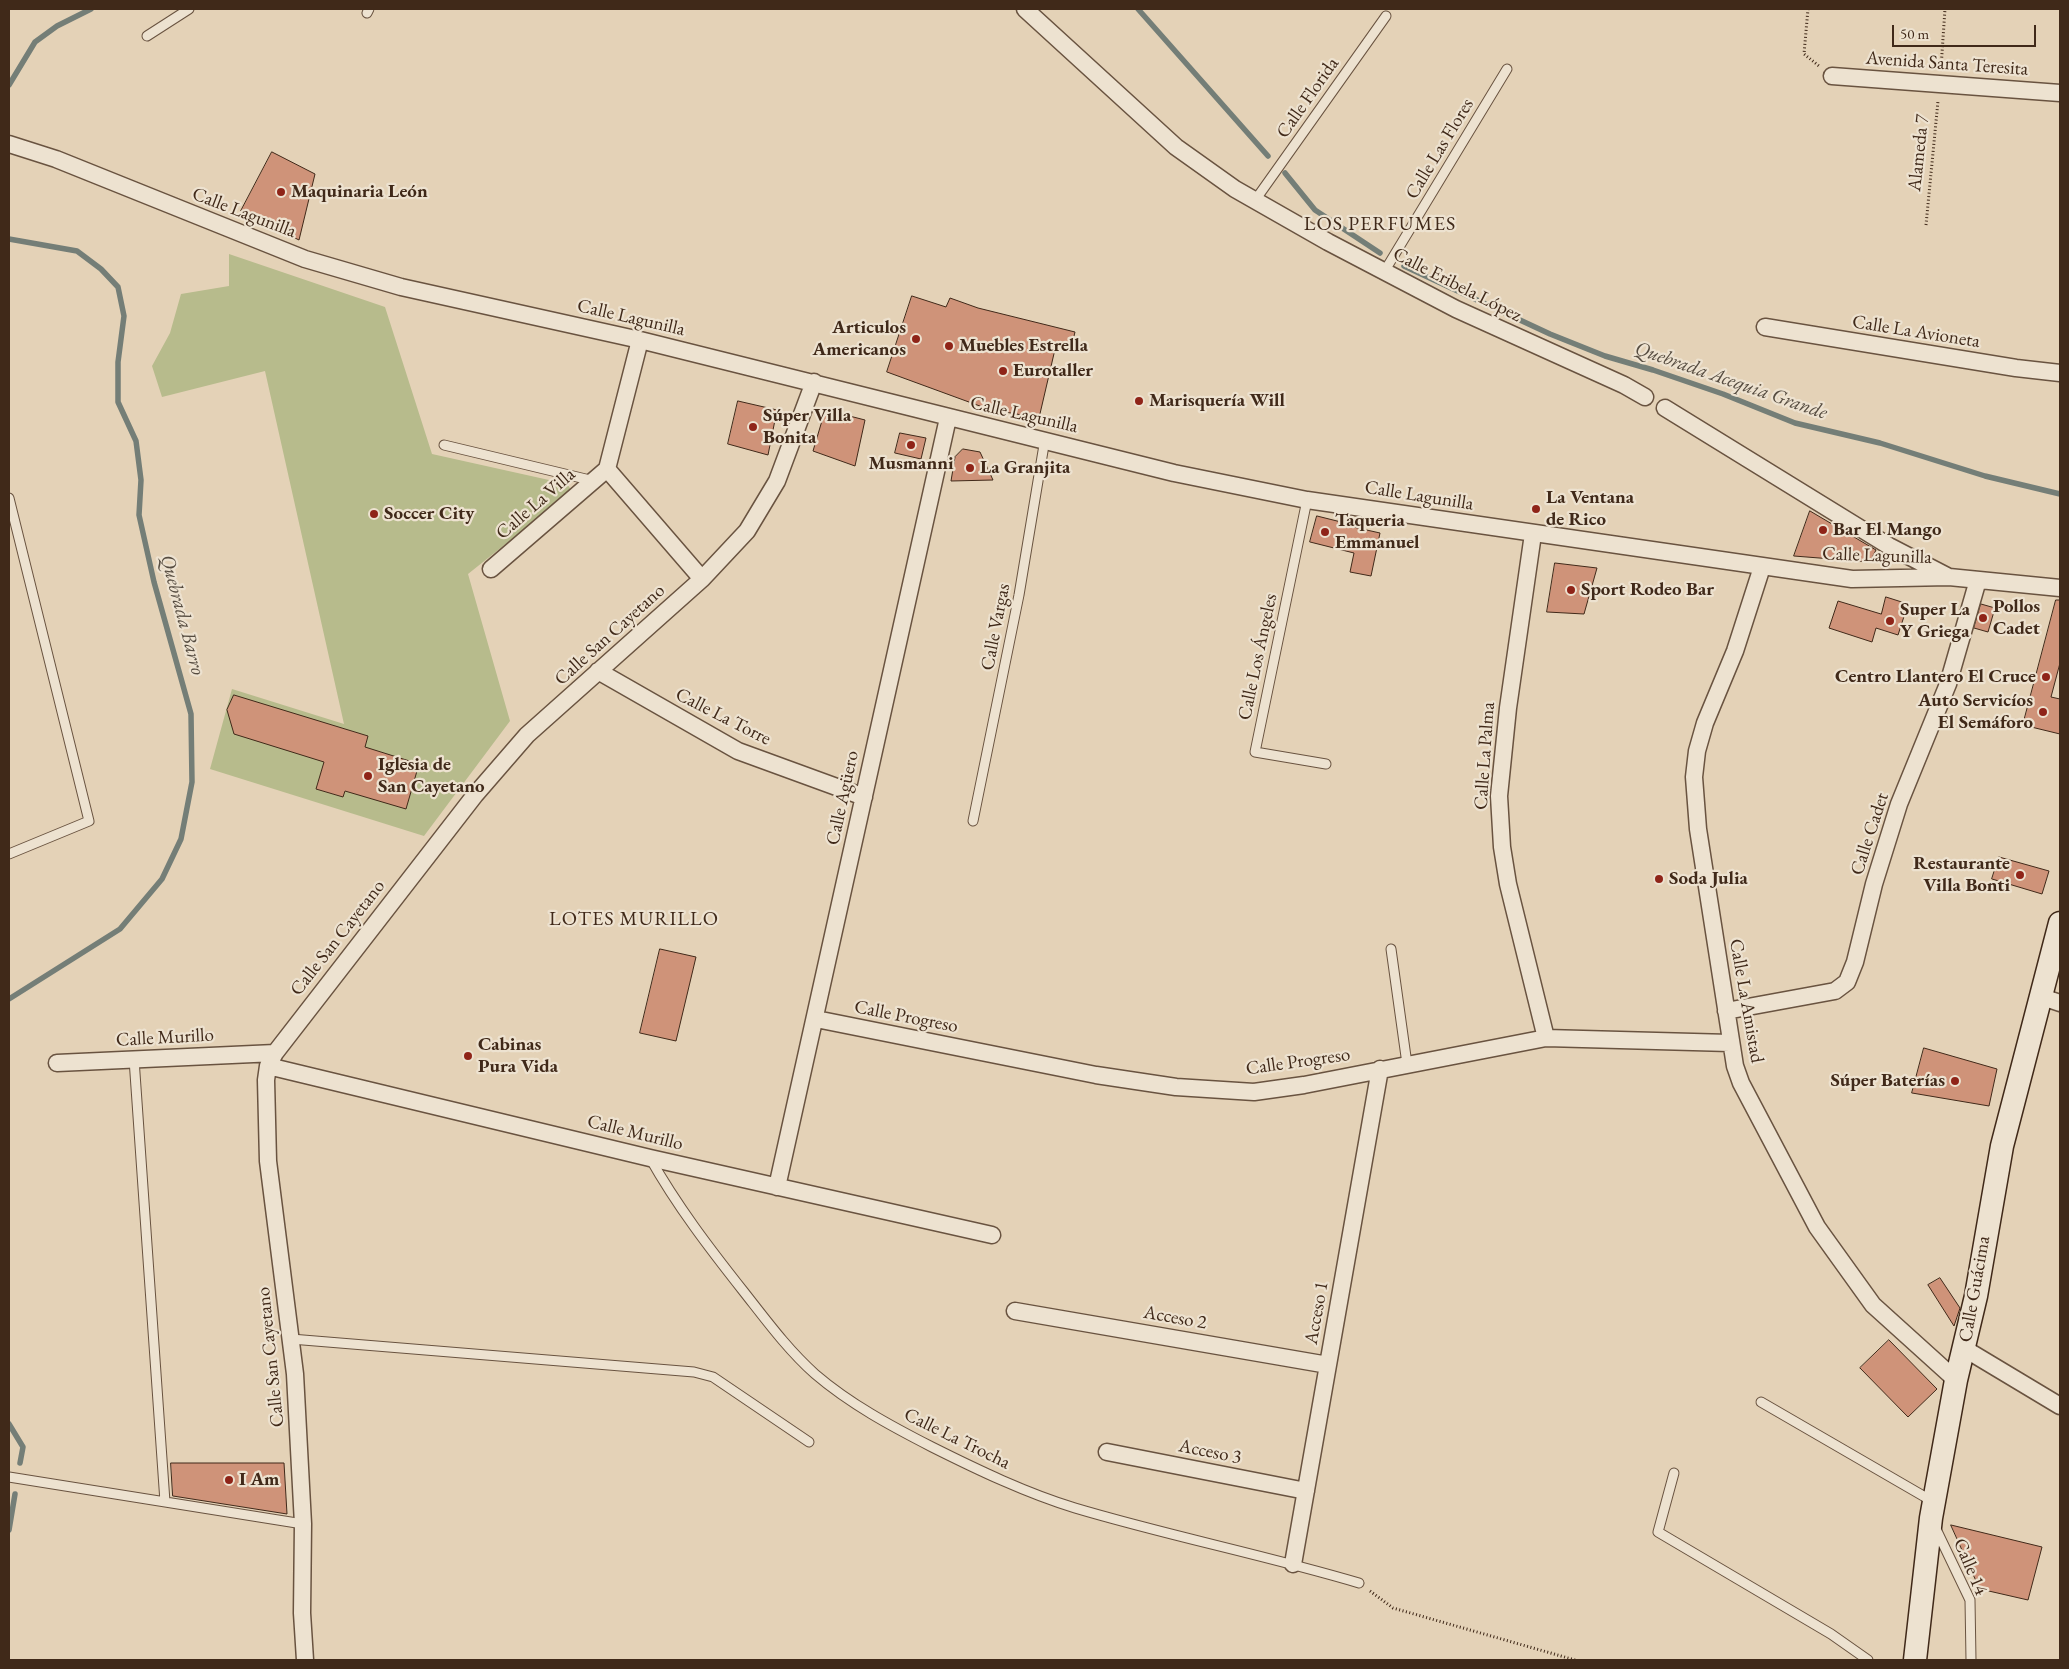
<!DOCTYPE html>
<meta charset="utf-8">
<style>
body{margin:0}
#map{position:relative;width:2069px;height:1669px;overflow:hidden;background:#e4d2b7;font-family:"EB Garamond",serif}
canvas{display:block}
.frame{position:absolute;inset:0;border:10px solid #402919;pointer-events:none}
.scale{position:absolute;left:1892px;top:25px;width:144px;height:22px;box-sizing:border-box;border:2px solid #402919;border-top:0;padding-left:6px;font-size:15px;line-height:18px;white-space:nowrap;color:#402919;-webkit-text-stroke:4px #ede2d0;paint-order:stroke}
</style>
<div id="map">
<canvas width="2069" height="1669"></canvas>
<div class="frame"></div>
<div class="scale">50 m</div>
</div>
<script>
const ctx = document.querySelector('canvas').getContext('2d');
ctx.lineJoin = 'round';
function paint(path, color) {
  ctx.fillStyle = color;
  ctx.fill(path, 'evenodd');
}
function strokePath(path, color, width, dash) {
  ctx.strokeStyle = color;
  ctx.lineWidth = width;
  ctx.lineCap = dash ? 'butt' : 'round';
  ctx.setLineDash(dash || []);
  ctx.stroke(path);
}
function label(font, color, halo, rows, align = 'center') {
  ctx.font = font + ' "EB Garamond",serif';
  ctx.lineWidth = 4.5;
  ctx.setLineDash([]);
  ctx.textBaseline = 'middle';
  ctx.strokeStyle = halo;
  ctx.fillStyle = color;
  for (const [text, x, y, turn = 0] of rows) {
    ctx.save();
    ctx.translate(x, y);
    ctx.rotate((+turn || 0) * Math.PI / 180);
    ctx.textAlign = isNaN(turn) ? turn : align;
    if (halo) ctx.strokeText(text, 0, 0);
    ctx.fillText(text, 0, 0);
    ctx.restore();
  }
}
const green = new Path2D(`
 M229,254L385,307L432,454L567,484L572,491L468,574L510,721L424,836L210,769L232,689L344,724L265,371L162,397L152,366L170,333L181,294L229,286ZM335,726L368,736L343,797L316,789Z`);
const stream = new Path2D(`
 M1138,9L1268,156
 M9,85L35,42L57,26L91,9
 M1285,173L1315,210L1380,253
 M9,239L77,251L101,269L118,287L124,316L118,362V402L136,441L141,480L139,515L154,582L191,714L192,782L181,839L162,879L120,929L9,999
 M1404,266L1550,334L1605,356L1653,370L1723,394L1795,423L1880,443L1985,476L2060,494
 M9,1424L23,1447L20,1463
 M9,1530L15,1494`);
const building = new Path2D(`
 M272,152L315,174L299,240L241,211Z
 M912,296L946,307L950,298L978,308L1075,332L1071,348L1056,345L1039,418L988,409L887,372Z
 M738,401L777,410L768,455L728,444Z
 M834,412L865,420L855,466L813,451L824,414Z
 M900,433L926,438L921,459L895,453Z
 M963,449L980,452L993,480L951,481L955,457Z
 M1810,511L1876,550L1870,562L1794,556Z
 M1317,516L1341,522L1340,524L1380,533L1371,576L1350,572L1354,553L1310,542Z
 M1555,563L1597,568L1584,614L1547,612Z
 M1886,597L1908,604L1898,635L1876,628L1872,642L1829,628L1838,601L1881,614Z
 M2056,600H2060V663L2051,697L2060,699V734L2023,725Z
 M1981,604L1995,608L1988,632L1974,628Z
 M234,695L368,736L365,747L419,764L406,809L345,791L343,797L316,789L324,762L234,734L227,710Z
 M1999,857L2049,871L2042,894L1992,879Z
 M660,949L696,957L676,1041L640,1033Z
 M1924,1048L1997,1069L1989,1106L1912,1093Z
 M1940,1278L1960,1308L1954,1326L1928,1285Z
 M1889,1340L1937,1389L1908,1417L1860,1368Z
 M171,1463H284L287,1514L173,1496Z
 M1951,1525L2042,1547L2028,1600L1980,1589Z`);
const path = new Path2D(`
 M1808,9L1804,54L1819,66
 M1941,68L1945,9
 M1926,225L1938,101
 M1370,1591L1393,1608L1575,1660`);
const service = new Path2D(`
 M367,13L369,9
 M147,36L189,9
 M1256,199L1386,16
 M1384,272L1507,69
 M444,445L594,481
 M9,498L89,821L9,854
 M1307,500L1255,752L1326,764
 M973,821L1019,595L1045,439
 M1391,949L1407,1064
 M134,1059L165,1502
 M650,1158C677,1206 710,1249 744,1292C766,1320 788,1350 815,1374C850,1404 891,1426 932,1447C978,1470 1026,1493 1075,1508C1169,1536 1265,1555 1359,1583
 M291,1339L694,1372L713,1377L809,1442
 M1761,1402L1932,1501
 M1674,1473L1658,1532L1831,1634L1868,1660
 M9,1477L303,1524
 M1935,1527L1970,1600L1971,1660`);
const minor = new Path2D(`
 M1025,9L1176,147L1235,189L1328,242L1456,309L1624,385L1645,397
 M1832,76L2060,93
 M9,144L56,159L305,259L401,287L640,340L1174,473L1307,500L1852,579L1949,577L2060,588
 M1765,327L2016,368L2060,373
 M1665,408L1889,546L1947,576
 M607,469L702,579
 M1533,534L1508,708L1499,796L1502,847L1508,884L1546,1038
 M1762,567L1735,651L1705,723L1697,751L1694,777L1698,829L1735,1066L1741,1083L1817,1227L1873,1305L1956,1380
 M491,569L607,469L640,340
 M598,671L738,751L864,797
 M2039,996L2060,1003
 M1726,1011L1835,991L1847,982L1855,962L1874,884L1899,804L1948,684L1978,580
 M816,1019L1096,1075L1176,1087L1254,1092L1304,1085L1546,1038L1730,1043
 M57,1063L275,1053
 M268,1066L650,1158L992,1235
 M777,1187L948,418
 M1015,1311L1328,1365
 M1965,1349L2060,1406
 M1107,1452L1306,1491
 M1293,1564L1380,1069
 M305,1660L302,1613L303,1524L295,1374L268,1161L266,1080L268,1066L275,1053L475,795L527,735L702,579L747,531L777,481L814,382`);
const secondary = new Path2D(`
 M1915,1660L1931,1518L1956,1380L1976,1296L2002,1146L2060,923`);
const markers = [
 [281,192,5,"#8f2418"],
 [916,339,5,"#8f2418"],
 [949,346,5,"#8f2418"],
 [1003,371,5,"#8f2418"],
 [1139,401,5,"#8f2418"],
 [753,427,5,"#8f2418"],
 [911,445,5,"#8f2418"],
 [970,468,5,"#8f2418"],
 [1536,509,5,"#8f2418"],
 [374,514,5,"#8f2418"],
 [1823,530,5,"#8f2418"],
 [1325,532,5,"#8f2418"],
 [1571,590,5,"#8f2418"],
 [1983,618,5,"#8f2418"],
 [1890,621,5,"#8f2418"],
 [2046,677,5,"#8f2418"],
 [2043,712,5,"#8f2418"],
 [368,776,5,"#8f2418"],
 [2020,875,5,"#8f2418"],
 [1659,879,5,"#8f2418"],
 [468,1056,5,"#8f2418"],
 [1955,1081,5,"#8f2418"],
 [229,1480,5,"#8f2418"]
];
const streetNames = [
 ["Avenida Santa Teresita",1947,64,4],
 ["Calle Florida",1308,98,-55],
 ["Calle Las Flores",1440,149,-59],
 ["Alameda 7",1919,153,-84],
 ["Calle Lagunilla",244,213,21],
 ["Calle Eribela López",1457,285,27],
 ["Calle Lagunilla",631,318,13],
 ["Calle La Avioneta",1916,332,9],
 ["Calle Lagunilla",1024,415,13],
 ["Calle Lagunilla",1419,496,9],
 ["Calle La Villa",536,504,-41],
 ["Calle Lagunilla",1877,556,2],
 ["Calle Vargas",996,627,-79],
 ["Calle San Cayetano",610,635,-42],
 ["Calle Los Ángeles",1258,657,-78],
 ["Calle La Torre",723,717,27],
 ["Calle La Palma",1485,756,-86],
 ["Calle Agüero",843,798,-78],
 ["Calle Cadet",1870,834,-72],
 ["Calle San Cayetano",338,938,-52],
 ["Calle La Amistad",1746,1001,80],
 ["Calle Progreso",906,1017,11],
 ["Calle Murillo",165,1038,-3],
 ["Calle Progreso",1298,1062,-8],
 ["Calle Murillo",635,1133,14],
 ["Calle Guácima",1975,1289,-80],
 ["Acceso 1",1317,1313,-80],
 ["Acceso 2",1175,1318,10],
 ["Calle San Cayetano",271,1357,-96],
 ["Calle La Trocha",957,1439,26],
 ["Acceso 3",1210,1452,11],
 ["Calle 14",1970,1567,67]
];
const poiNames = [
 ["Maquinaria León",291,192],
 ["Articulos",906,328,"right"],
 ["Americanos",906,350,"right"],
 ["Muebles Estrella",959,346],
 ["Eurotaller",1013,371],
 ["Marisquería Will",1149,401],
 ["Súper Villa",763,416],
 ["Bonita",763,438],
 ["Musmanni",911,464,"center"],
 ["La Granjita",980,468],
 ["La Ventana",1546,498],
 ["de Rico",1546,520],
 ["Soccer City",384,514],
 ["Taqueria",1335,521],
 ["Emmanuel",1335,543],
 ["Bar El Mango",1833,530],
 ["Sport Rodeo Bar",1581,590],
 ["Pollos",1993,607],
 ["Cadet",1993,629],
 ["Super La",1900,610],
 ["Y Griega",1900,632],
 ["Centro Llantero El Cruce",2036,677,"right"],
 ["Auto Servicíos",2033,701,"right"],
 ["El Semáforo",2033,723,"right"],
 ["Iglesia de",378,765],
 ["San Cayetano",378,787],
 ["Restaurante",2010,864,"right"],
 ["Villa Bonti",2010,886,"right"],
 ["Soda Julia",1669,879],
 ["Cabinas",478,1045],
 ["Pura Vida",478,1067],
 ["Súper Baterías",1945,1081,"right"],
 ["I Am",239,1480]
];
const neighbourhoodNames = [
 ["LOS PERFUMES",1380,225],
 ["LOTES MURILLO",634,920]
];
const waterNames = [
 ["Quebrada Acequia Grande",1731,381,19],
 ["Quebrada Barro",182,615,75]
];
paint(green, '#b7bb8c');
strokePath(stream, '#747e77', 5.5);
paint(building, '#cf9379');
strokePath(building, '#402919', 1);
strokePath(service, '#695340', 11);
strokePath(minor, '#695340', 19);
strokePath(secondary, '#402919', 25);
strokePath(path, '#402919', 3, [1, 2.5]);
strokePath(service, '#ede2d0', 9);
strokePath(minor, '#ede2d0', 16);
strokePath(secondary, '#ede2d0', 22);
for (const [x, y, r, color] of markers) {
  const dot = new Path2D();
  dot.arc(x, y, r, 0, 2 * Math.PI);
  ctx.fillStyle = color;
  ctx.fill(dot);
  strokePath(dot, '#ede2d0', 2);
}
label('19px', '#402919', '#ede2d0', streetNames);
label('bold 19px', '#402919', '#ede2d0', poiNames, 'left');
ctx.letterSpacing = '1px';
label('20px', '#402919', '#ede2d0', neighbourhoodNames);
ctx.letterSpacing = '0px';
label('italic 20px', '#564c40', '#ede2d0', waterNames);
</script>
